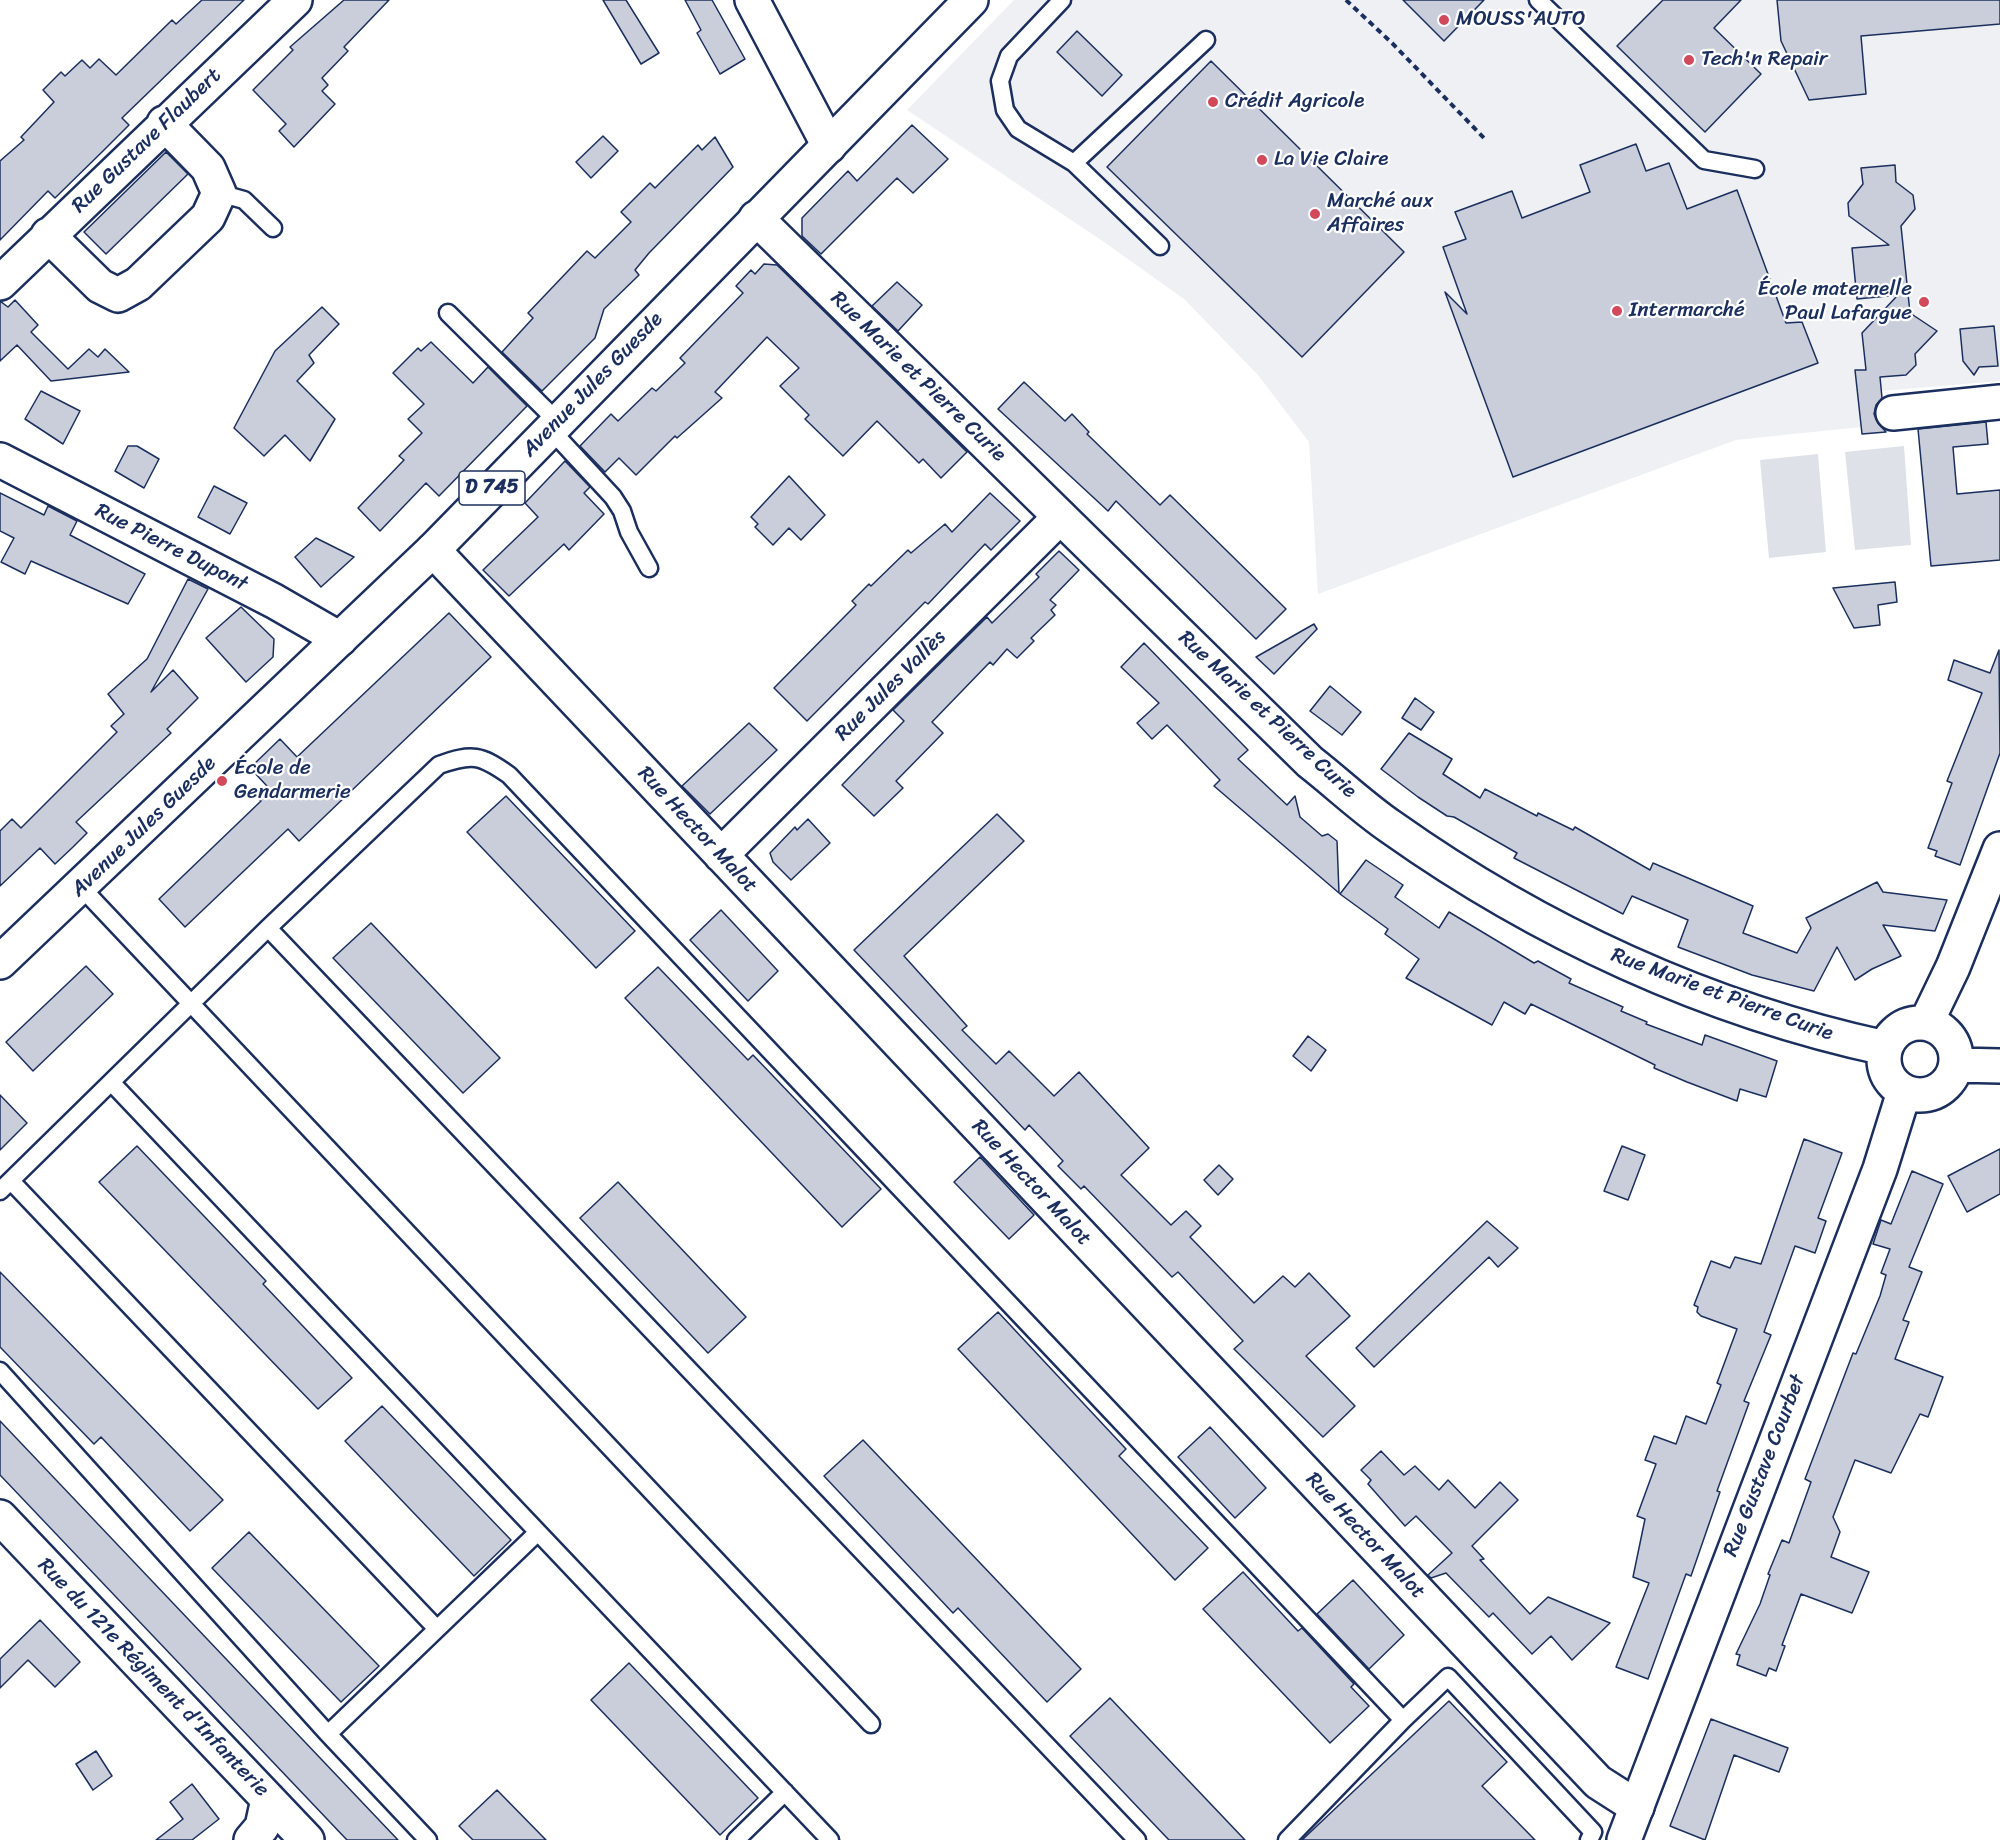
<!DOCTYPE html>
<meta charset="utf-8">
<style>
body{margin:0}
canvas{display:block;background:#fff}
</style>
<canvas width="2000" height="1840"></canvas>
<script>
const ctx = document.querySelector('canvas').getContext('2d');
ctx.lineJoin = 'round';
function paint(path, color) {
  ctx.fillStyle = color;
  ctx.fill(path, 'evenodd');
}
function strokePath(path, color, width, dash) {
  ctx.strokeStyle = color;
  ctx.lineWidth = width;
  ctx.lineCap = dash ? 'butt' : 'round';
  ctx.setLineDash(dash || []);
  ctx.stroke(path);
}
function label(font, color, halo, rows, align = 'center') {
  ctx.font = font + ' Sriracha,sans-serif';
  ctx.lineWidth = 4.5;
  ctx.setLineDash([]);
  ctx.textBaseline = 'middle';
  ctx.strokeStyle = halo;
  ctx.fillStyle = color;
  for (const [text, x, y, turn = 0] of rows) {
    ctx.save();
    ctx.translate(x, y);
    ctx.rotate((+turn || 0) * Math.PI / 180);
    ctx.textAlign = isNaN(turn) ? turn : align;
    if (halo) ctx.strokeText(text, 0, 0);
    ctx.fillText(text, 0, 0);
    ctx.restore();
  }
}
const built = new Path2D(`
 M1014,0H2000V381L1858,393L1861,427L1736,440L1318,594L1309,442L1258,375L1184,299L1104,242L907,110Z`);
const green = new Path2D(`
 M1904,446L1911,545L1855,550L1845,452Z
 M1818,454L1826,552L1769,558L1760,460Z`);
const building = new Path2D(`
 M202,0H244L122,118L129,125L103,151L55,198L48,191L0,240V161L24,140L21,137L54,102L43,90L61,72L65,76L82,60L90,68L99,59L116,75L172,20L176,24Z
 M344,0H389L344,47L348,51L322,78L328,85L322,91L335,104L294,147L279,131L286,124L253,90L293,50L290,47Z
 M603,0H626L659,53L641,64Z
 M685,0H712L745,59L720,74L697,33L701,30Z
 M1403,0H1484L1444,41Z
 M1663,0H1741L1714,28L1761,74L1705,132L1617,46Z
 M1777,0H2000V24L1861,36L1866,94L1809,100L1781,41Z
 M1077,31L1122,75L1102,96L1057,52Z
 M1211,61L1404,252L1302,357L1107,167Z
 M912,125L948,159L913,193L897,178L821,254L802,236V218L848,171L857,181Z
 M603,136L618,151L591,178L576,162Z
 M715,137L733,167L649,253L635,270L639,275L604,309L595,338L542,391L502,352L533,318L528,313L587,251L595,258L631,222L621,212L650,183L655,188L698,145L702,150Z
 M1636,144L1646,171L1669,163L1687,209L1737,190L1786,323L1802,322L1818,363L1513,477L1445,292L1467,314L1443,247L1466,239L1455,212L1512,191L1522,218L1590,192L1580,165Z
 M166,152L188,174L106,254L84,232Z
 M1895,165L1896,182L1913,195L1915,209L1901,226L1910,313L1937,331L1915,354L1916,365L1906,375L1880,377L1882,398L1876,405L1874,414L1878,423L1886,432L1862,434L1855,370H1866L1862,333L1898,295L1857,299L1852,248L1889,245L1849,216L1848,203L1863,184L1861,168Z
 M764,264L777,265L967,452L941,478L923,459L919,463L877,421L843,456L805,419L809,415L780,386L799,368L767,337L715,392L722,398L677,438L675,436L636,475L619,458L605,472L580,446L611,414L618,421L652,388L656,391L685,363L680,358L743,293L736,286L751,270L755,274Z
 M897,282L922,305L898,331L872,306Z
 M15,300L38,325L31,332L68,369L89,349L98,357L105,349L129,372L51,381L17,345L0,361V301L8,307Z
 M322,307L339,324L309,355L314,363L297,381L335,419L310,461L285,435L264,456L234,428L275,351Z
 M1994,326L1998,366L1979,367L1974,375L1963,361L1960,329Z
 M431,342L473,383L488,367L527,406L439,496L426,483L380,531L358,508L404,460L399,456L422,433L408,419L424,404L393,373L418,348L421,351Z
 M1024,382L1065,421L1072,414L1089,432L1087,434L1160,505L1170,495L1286,609L1256,639L1116,501L1108,511L998,409Z
 M41,391L80,411L63,444L25,419Z
 M1986,422L1988,444L1953,447L1957,494L2000,490V560L1931,566L1918,429Z
 M128,446H137L159,459L144,488L115,471Z
 M565,461L590,487L584,493L604,514L569,550L564,544L509,596L483,570L538,517L525,503Z
 M789,476L825,515L801,540L789,528L773,545L755,527L758,524L751,517Z
 M214,486L247,503L230,534L198,517Z
 M0,493L44,515L48,506L77,521L70,535L145,574L128,604L31,561L25,574L1,562L14,538L0,531Z
 M990,493L1020,521L991,550L985,544L928,604L925,602L807,721L774,688L856,605L852,601L869,584L871,586L908,550L911,553L945,524L952,532Z
 M316,538L354,557L321,587L295,557Z
 M1059,551L1079,570L1050,600L1056,605L1051,610L1055,615L1031,638L1034,641L1017,658L1007,649L993,665L990,662L932,722L943,733L896,781L903,788L874,816L842,785L904,721L893,710L987,617L992,623L1039,577L1036,574Z
 M188,579L208,589L151,692L173,670L198,698L167,729L171,733L76,822L87,833L73,847L55,864L40,848L0,886V831L12,819L21,828L117,732L111,726L124,714L108,694L147,659Z
 M1895,582L1897,602L1878,605L1880,625L1854,628L1833,588Z
 M241,607L274,639L273,657L246,682L206,638Z
 M449,613L491,657L299,841L288,829L185,927L159,899L261,801L256,796L267,786L250,768L280,739L297,757Z
 M1314,624L1317,629L1274,674L1256,657Z
 M1144,643L1248,750L1238,759L1287,805L1295,796L1300,817L1322,836L1328,834L1337,841L1339,893L1214,786L1220,780L1167,725L1152,739L1137,723L1159,703L1121,667Z
 M1999,650L2000,753L1960,865L1935,856L1937,851L1928,848L1952,783L1947,781L1982,693L1948,680L1954,660L1990,673Z
 M1330,686L1361,712L1342,735L1310,711Z
 M1415,698L1434,712L1421,730L1402,718Z
 M749,723L777,750L710,814L682,786Z
 M1409,733L1452,759L1443,774L1480,798L1485,789L1537,816L1538,813L1573,830L1575,827L1650,870L1653,863L1753,906L1743,933L1797,953L1811,928L1806,918L1877,882L1883,892L1947,900L1935,931L1883,925L1901,956L1872,969L1855,980L1837,947L1814,991L1752,975L1678,947L1688,920L1632,896L1623,914L1514,858L1517,853L1454,817L1447,816L1418,797L1381,769Z
 M506,796L635,931L596,968L467,832Z
 M997,814L1024,841L904,956L967,1026L962,1030L996,1064L1009,1051L1054,1096L1079,1072L1149,1148L1121,1175L1171,1225L1186,1211L1201,1226L1190,1237L1254,1303L1283,1276L1295,1287L1309,1273L1350,1316L1306,1356L1355,1406L1323,1437L1234,1349L1243,1341L1178,1272L1172,1277L1084,1186L1081,1189L1058,1166L1063,1161L1029,1125L1025,1130L854,950Z
 M808,819L830,843L791,880L773,862L770,853L795,827L797,830Z
 M1366,860L1403,885L1395,897L1439,928L1449,912L1534,963L1538,961L1571,979L1569,983L1623,1007L1621,1011L1647,1022L1646,1024L1702,1045L1705,1035L1777,1061L1766,1097L1740,1089L1737,1101L1687,1082L1654,1068L1655,1065L1531,1004L1525,1014L1504,1002L1492,1025L1406,978L1419,959L1385,934L1388,929L1340,894Z
 M721,910L778,971L748,1001L690,940Z
 M371,923L500,1058L463,1093L333,958Z
 M86,966L113,994L33,1071L6,1042Z
 M658,967L748,1060L753,1055L881,1189L842,1227L625,998Z
 M1308,1036L1326,1050L1311,1071L1293,1056Z
 M0,1095L27,1123L0,1150Z
 M1804,1139L1842,1153L1818,1218L1826,1221L1815,1253L1795,1246L1764,1332L1771,1335L1744,1401L1749,1403L1717,1491L1720,1492L1691,1576L1686,1574L1648,1679L1616,1667L1649,1583L1633,1577L1645,1519L1637,1516L1656,1464L1645,1460L1654,1436L1676,1444L1686,1416L1706,1424L1721,1385L1717,1383L1737,1329L1701,1316L1697,1312L1698,1307L1694,1305L1711,1261L1730,1268L1735,1257L1761,1264Z
 M137,1146L266,1281L263,1284L352,1378L318,1409L99,1182Z
 M1622,1146L1645,1155L1628,1200L1604,1191Z
 M2000,1149V1194L1967,1212L1948,1176Z
 M980,1157L1034,1215L1009,1239L954,1182Z
 M1219,1165L1233,1179L1218,1195L1204,1180Z
 M1912,1171L1943,1184L1909,1267L1922,1272L1903,1320L1909,1322L1895,1359L1943,1377L1928,1417L1920,1414L1891,1473L1855,1460L1833,1517L1840,1532L1831,1557L1869,1572L1852,1613L1801,1594L1782,1645L1785,1646L1776,1671L1769,1668L1766,1676L1737,1665L1740,1655L1736,1654L1760,1604L1770,1575L1768,1574L1782,1540L1789,1543L1811,1482L1805,1479L1853,1353L1856,1354L1880,1296L1886,1275L1881,1273L1890,1249L1873,1244L1881,1220L1891,1224Z
 M618,1182L746,1317L708,1353L580,1218Z
 M1487,1221L1518,1248L1498,1267L1489,1257L1374,1367L1356,1348Z
 M0,1272L223,1500L190,1531L101,1437L94,1444L0,1347Z
 M998,1312L1126,1449L1119,1456L1208,1548L1175,1580L958,1349Z
 M382,1406L511,1540L474,1576L345,1441Z
 M0,1421L398,1840H347L0,1475Z
 M1210,1427L1266,1488L1235,1518L1178,1457Z
 M863,1440L1081,1669L1047,1702L958,1608L953,1613L824,1476Z
 M1381,1451L1404,1475L1415,1466L1439,1490L1448,1480L1475,1508L1500,1482L1518,1500L1472,1546L1484,1559L1480,1560L1530,1614L1548,1597L1610,1623L1572,1660L1551,1636L1532,1654L1493,1613L1489,1617L1446,1573L1431,1578L1428,1575L1452,1553L1416,1516L1405,1526L1368,1484L1371,1480L1361,1470Z
 M249,1532L379,1666L341,1702L212,1568Z
 M1243,1572L1298,1631L1302,1628L1354,1684L1351,1687L1369,1706L1330,1743L1203,1609Z
 M1353,1580L1404,1635L1369,1669L1317,1614Z
 M40,1620L80,1662L55,1687L28,1660L0,1688V1659Z
 M629,1663L758,1798L720,1835L591,1700Z
 M1110,1698L1245,1840H1169L1070,1736Z
 M1449,1701L1507,1762L1482,1786L1535,1840H1302Z
 M1711,1719L1788,1748L1779,1772L1734,1755L1705,1840L1670,1826Z
 M96,1751L112,1776L93,1790L76,1764Z
 M192,1784L219,1819L192,1840H156L183,1819L170,1802Z
 M497,1790L546,1840H473L459,1826Z`);
const path = new Path2D(`
 M1346,0L1393,44L1484,138`);
const service = new Path2D(`
 M1062,0L1009,56L1000,81L1005,110L1018,129L1074,163L1206,40
 M1538,0L1704,160L1755,169
 M1074,163L1160,246
 M219,193L244,200L273,228
 M448,313L557,421
 M550,429L613,497L622,511L629,532L649,568
 M81,887L871,1724
 M268,928L1137,1840
 M111,1082L830,1840
 M11,1181L437,1629
 M0,1191L268,928L439,765C472,753 481,755 509,775L1403,1720L1448,1677L1593,1832L1589,1840
 M0,1371L328,1734L428,1840
 M328,1734L538,1532
 M736,1840L785,1792
 M1287,1840L1403,1720`);
const minor = new Path2D(`
 M752,0L829,146
 M48,235L100,286L118,295L138,284L208,217L219,193L208,168L164,123
 M0,283L295,0
 M1893,413L2000,402
 M0,460L274,601L340,639
 M433,550L1598,1782L1637,1807
 M721,855L1060,517
 M0,1517L307,1840
 M251,1840L262,1827L268,1799`);
const tertiary = new Path2D(`
 M756,218L1310,762C1337,783 1363,808 1391,827C1539,932 1708,1010 1885,1048
 M1884 1059a36 36 0 1 1 72 0a36 36 0 1 1-72 0Z
 M1926,1023L1953,967L2000,849
 M1957,1065L2000,1066
 M1624,1840L1880,1169L1904,1092`);
const primary = new Path2D(`
 M0,962L433,550L971,0`);
const markers = [
 [1444,20,6,"#d1495b"],
 [1689,60,6,"#d1495b"],
 [1213,102,6,"#d1495b"],
 [1262,160,6,"#d1495b"],
 [1315,214,6,"#d1495b"],
 [1924,302,6,"#d1495b"],
 [1617,311,6,"#d1495b"],
 [222,781,6,"#d1495b"]
];
const shields = [
 [492,488,66]
];
const shieldNames = [
 ["D 745",492,488]
];
const poiNames = [
 ["MOUSS'AUTO",1456,20],
 ["Tech'n Repair",1701,60],
 ["Crédit Agricole",1225,102],
 ["La Vie Claire",1274,160],
 ["Marché aux",1327,202],
 ["Affaires",1327,226],
 ["École maternelle",1912,290,"right"],
 ["Paul Lafargue",1912,314,"right"],
 ["Intermarché",1629,311],
 ["École de",234,769],
 ["Gendarmerie",234,793]
];
const streetNames = [
 ["Rue Gustave Flaubert",147,141,-44],
 ["Rue Marie et Pierre Curie",918,377,44],
 ["Avenue Jules Guesde",593,385,-46],
 ["Rue Pierre Dupont",171,548,27],
 ["Rue Jules Vallès",891,686,-45],
 ["Rue Marie et Pierre Curie",1267,715,43],
 ["Avenue Jules Guesde",144,827,-44],
 ["Rue Hector Malot",697,830,47],
 ["Rue Marie et Pierre Curie",1722,995,20],
 ["Rue Hector Malot",1031,1183,47],
 ["Rue Gustave Courbet",1765,1466,-69],
 ["Rue Hector Malot",1365,1536,47],
 ["Rue du 121e Régiment d'Infanterie",153,1678,46]
];
paint(built, '#eff0f4');
paint(green, '#dee1e7');
paint(building, '#caceda');
strokePath(building, '#1b2f5e', 1.5);
strokePath(service, '#1b2f5e', 21);
strokePath(minor, '#1b2f5e', 38);
strokePath(tertiary, '#1b2f5e', 38);
strokePath(primary, '#1b2f5e', 38);
strokePath(path, '#1b2f5e', 4, [6, 4.5]);
strokePath(service, '#fff', 16);
strokePath(minor, '#fff', 33);
strokePath(tertiary, '#fff', 33);
strokePath(primary, '#fff', 33);
for (const [x, y, r, color] of markers) {
  const dot = new Path2D();
  dot.arc(x, y, r, 0, 2 * Math.PI);
  ctx.fillStyle = color;
  ctx.fill(dot);
  strokePath(dot, '#fff', 2);
}
for (const [x, y, w] of shields) {
  const box = new Path2D();
  box.roundRect(x - w / 2, y - 17, w, 34, 4.5);
  ctx.fillStyle = '#fff';
  ctx.fill(box);
  strokePath(box, '#1b2f5e', 1.5);
}
label('bold 20px', '#1b2f5e', null, shieldNames);
label('21px', '#1b2f5e', '#fff', poiNames, 'left');
label('21px', '#1b2f5e', '#fff', streetNames);
</script>
